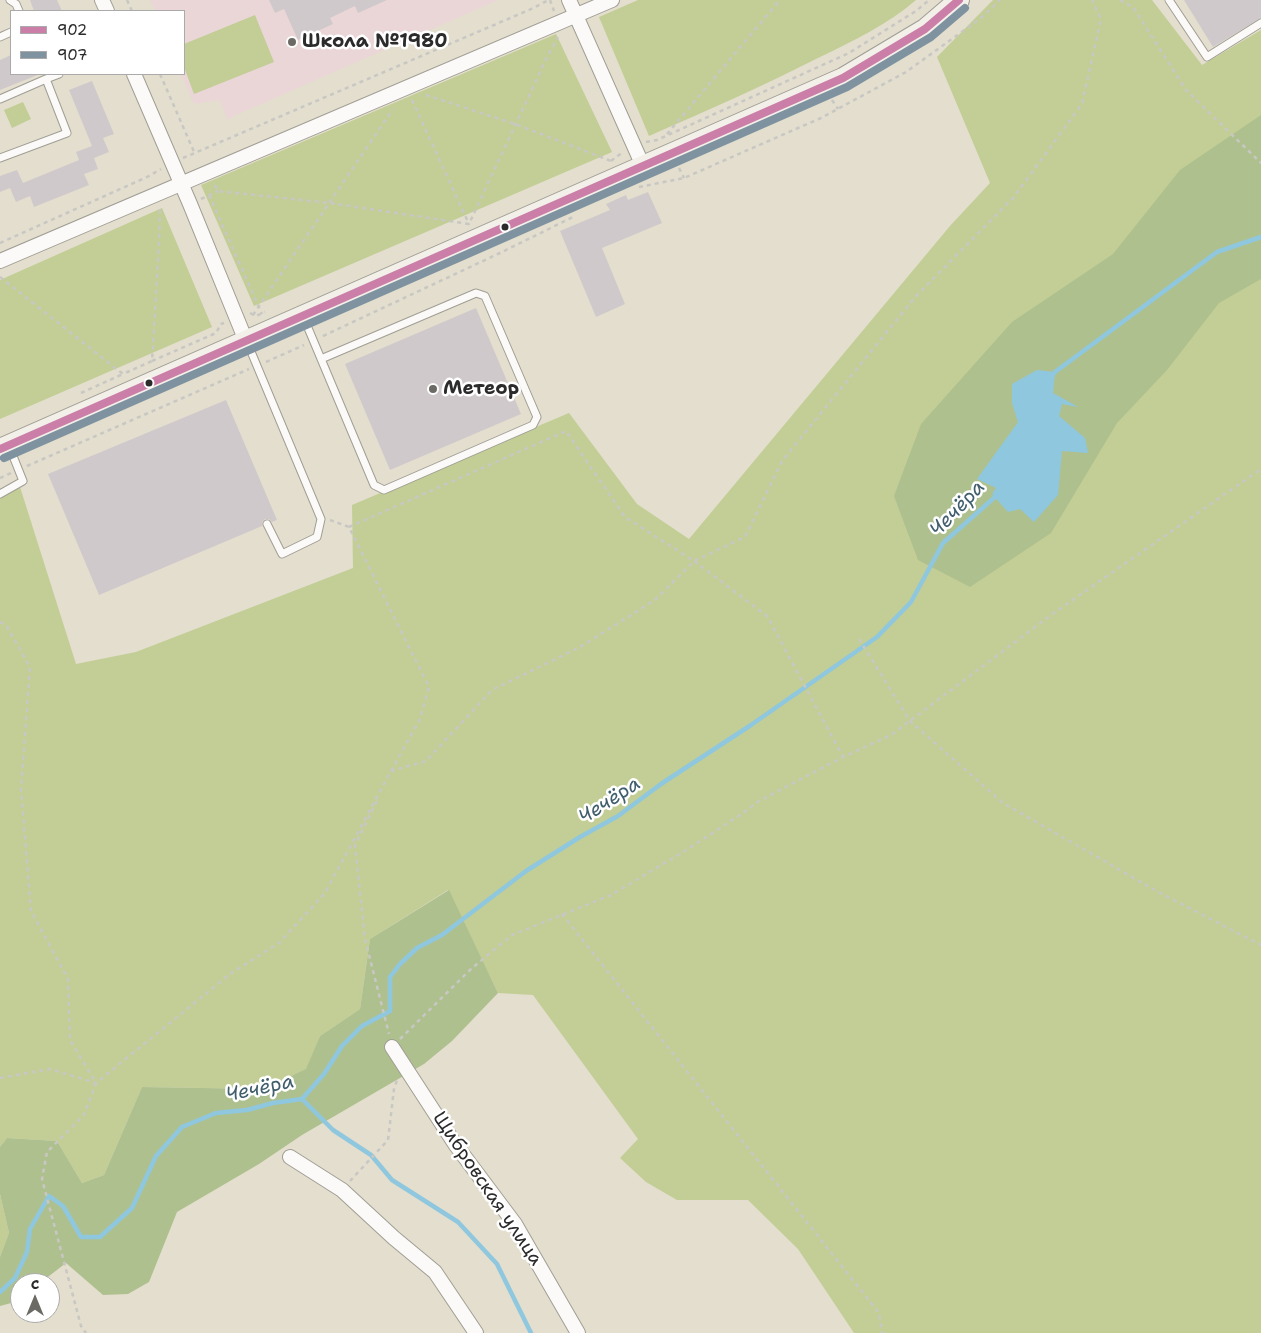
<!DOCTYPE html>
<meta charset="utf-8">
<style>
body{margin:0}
#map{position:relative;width:1261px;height:1333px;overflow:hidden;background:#e3decd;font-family:"Shantell Sans",sans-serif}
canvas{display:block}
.legend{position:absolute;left:10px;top:10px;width:175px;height:65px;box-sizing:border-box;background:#fff;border:1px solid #aaa;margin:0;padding:6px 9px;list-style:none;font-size:15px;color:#2b2b2b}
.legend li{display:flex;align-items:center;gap:10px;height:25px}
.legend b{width:25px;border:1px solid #aaa}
.north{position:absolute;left:10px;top:1273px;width:50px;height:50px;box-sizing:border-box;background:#fff;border:1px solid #aaa;border-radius:50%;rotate:0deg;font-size:14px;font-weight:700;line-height:20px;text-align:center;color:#2b2b2b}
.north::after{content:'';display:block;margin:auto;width:18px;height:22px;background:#6b6a64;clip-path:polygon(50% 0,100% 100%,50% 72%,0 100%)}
</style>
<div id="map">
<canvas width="1261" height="1333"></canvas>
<ul class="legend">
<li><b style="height:6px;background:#ca7ea8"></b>902</li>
<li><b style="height:6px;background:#7e92a0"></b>907</li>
</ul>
<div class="north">С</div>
</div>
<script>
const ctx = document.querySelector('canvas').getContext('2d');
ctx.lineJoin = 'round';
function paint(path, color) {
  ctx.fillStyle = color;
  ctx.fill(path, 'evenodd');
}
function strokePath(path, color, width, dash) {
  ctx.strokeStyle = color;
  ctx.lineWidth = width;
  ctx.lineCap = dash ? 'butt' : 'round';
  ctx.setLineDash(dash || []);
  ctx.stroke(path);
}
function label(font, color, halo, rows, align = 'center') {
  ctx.font = font + ' "Shantell Sans",sans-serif';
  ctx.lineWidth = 5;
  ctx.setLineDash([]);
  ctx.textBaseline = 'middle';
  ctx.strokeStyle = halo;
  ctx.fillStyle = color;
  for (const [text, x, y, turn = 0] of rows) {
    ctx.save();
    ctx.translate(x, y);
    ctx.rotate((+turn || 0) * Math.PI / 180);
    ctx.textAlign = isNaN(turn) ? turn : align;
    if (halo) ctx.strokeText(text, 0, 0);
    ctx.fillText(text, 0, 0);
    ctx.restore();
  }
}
const built = new Path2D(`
 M150,0H498L227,119L220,100L194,104L181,74H184V11H155Z`);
const green = new Path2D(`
 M638,0H916C887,25 853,41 818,58C763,86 706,111 649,136L599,17Z
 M993,0H1152L1202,65L1261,30V1333H854L798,1249L748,1200H677L646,1182L620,1158L638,1139L533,995L498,993L448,890L370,939L360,1009L320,1036L307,1069L264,1089L142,1087L104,1175L82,1183L57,1141L7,1138L0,1147V495L20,487L76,664L136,652L353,568L352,505L569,413L637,504L689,539L950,226L990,183L937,57Z
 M255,15L274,62L194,94L184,67V44Z
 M556,34L612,152L254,306L201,185Z
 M23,102L31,119L12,128L4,110Z
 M162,208L212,327L0,419V280Z
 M0,1194L9,1233L0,1257Z`);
const forest = new Path2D(`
 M1261,115V279L1219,303L1167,370L1117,423L1051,533L970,587L918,560L894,496L921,424L1012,322L1113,254L1180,170Z
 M449,890L498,993L452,1041L424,1064L302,1135L259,1164L177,1212L149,1282L128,1294L103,1295L66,1263L40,1283H20V1299L15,1302L0,1306V1257L9,1233L0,1194V1147L7,1138L57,1141L82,1183L104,1175L142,1087L264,1089L306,1069L320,1036L360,1009L370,939Z`);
const water = new Path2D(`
 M1037,370L1055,372L1053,393L1078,407L1062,404L1059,416L1085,438L1088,453L1062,451L1058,495L1034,522L1020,509L1008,512L992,494L996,488L977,479L1018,422L1012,403V384Z`);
const stream = new Path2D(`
 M1052,376L1055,372L1217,252L1261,237
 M302,1099L333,1130L371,1155L392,1180L458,1222L497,1264L531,1333
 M0,1292L15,1278L27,1252L30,1229L49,1196L63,1206L81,1237H100L132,1208L156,1156L182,1127L216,1113L247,1110L273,1103L302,1099L324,1074L342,1046L362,1026L390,1011V977L400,964L417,948L442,935L526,871L580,837L618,816L661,784L751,725L877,637L911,602L943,543L995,497L997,492`);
const building = new Path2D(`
 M30,0H57L62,11H34Z
 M269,0H387L358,13L355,6L330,18L333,24L298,40L284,9L275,13Z
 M1184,0H1261V18L1213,47Z
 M11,55V74H40L0,90V60Z
 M92,81L114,134L103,138L109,152L94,158L98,169L84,174L89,185L34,207L30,196L16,202L10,188L0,192V176L17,170L23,183L79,160L76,152L92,146L69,90Z
 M648,192L662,223L602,248L625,304L596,317L560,231L610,210L606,204L626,195L628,200Z
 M476,308L521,414L390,470L345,364Z
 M226,400L277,520L272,522L269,519H265L262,522V526L99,595L48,474Z`);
const path = new Path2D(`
 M127,0L132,11
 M550,0L554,11
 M1120,0L1133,7L1186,90L1261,163
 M160,74L195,154
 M426,95L515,124L611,161
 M412,100L469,224
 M832,100L838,109
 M667,134L780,0
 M646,142L657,140L849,53L916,11L929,0
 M183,158L529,10L549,0
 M611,161L623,152
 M679,168L684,178
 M215,185L218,191L330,203L469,224L548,55L558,37
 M639,187L684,178L821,118L906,72L981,18L1000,0
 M209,195L262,314
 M201,199L218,191
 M0,243L147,177L161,169
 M0,277L123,374L152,361L159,244L160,207
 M250,313L256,316L265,312
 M253,315L393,109
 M323,336L500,253L575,216
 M152,361L216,333L221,324L224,323
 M266,362L304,345
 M81,393L123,374
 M27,466L249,369
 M0,478L11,473
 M330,520L349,527L429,687L420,719L391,771
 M349,527L566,431L625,517L694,561L767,616L843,757
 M0,622L6,625L30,667L21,789L31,911L68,979L70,1040L96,1083L84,1115L47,1152L42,1179L81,1326L86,1333
 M859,639L910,721L1003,803L1160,893L1261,945
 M377,801L355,845L365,939L389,1034
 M562,914L879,1313L882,1333
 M400,1039L471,969L512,935L611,895L688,849L743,813L759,801L843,757L891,735L1051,615L1261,469
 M0,1078L50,1069L96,1083L230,974L279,943L325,893L391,771L426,761L492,690L580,647L655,600L694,561L745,537L782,461L916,296L1013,198L1082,104L1101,19L1092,0
 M350,1181L388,1140L394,1089L397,1080`);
const lane = new Path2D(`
 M10,0L16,4L19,11
 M1169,0L1207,57L1261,23
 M0,37L11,32
 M0,99L46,79
 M0,158L67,133L46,79L59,74
 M303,316L374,485L384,490L533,425L537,417L485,296L476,293L321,359
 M247,342L321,519L317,537L282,554L267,524
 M0,494L23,481L9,446`);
const street = new Path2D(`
 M102,0L107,11
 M569,0L643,166
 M134,74L190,204L246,341
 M0,261L612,0
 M392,1047L455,1144L515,1224L578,1333
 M290,1157L342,1190L394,1238L435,1272L476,1333`);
const secondary = new Path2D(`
 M0,449L843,78L925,29L959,0`);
const bus1 = new Path2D(`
 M0,449L843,78L925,29L959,0`);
const bus2 = new Path2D(`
 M4,458L847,87L931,37L965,8`);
const markers = [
 [292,42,5,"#6b6a64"],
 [505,227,4.5,"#2b2b2b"],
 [149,383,4.5,"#2b2b2b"],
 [433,389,5,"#6b6a64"]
];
const poiNames = [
 ["Школа №1980",302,42],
 ["Метеор",443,389]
];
const streetNames = [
 ["Щибровская улица",487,1189,56]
];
const waterNames = [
 ["Чечёра",958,509,-46],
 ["Чечёра",610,801,-33],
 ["Чечёра",260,1089,-12]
];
paint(built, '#ebd6d7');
paint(green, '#c2ce95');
paint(forest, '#afc08f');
paint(water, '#8fc7df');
strokePath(stream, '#8fc7df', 4.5);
paint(building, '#d0c9cb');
strokePath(lane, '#a09e94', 9);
strokePath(street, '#a09e94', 16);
strokePath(secondary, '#a09e94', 22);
strokePath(path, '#c8c7c3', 2.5, [4, 4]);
strokePath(lane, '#fbfaf8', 7);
strokePath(street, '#fbfaf8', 14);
strokePath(secondary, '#f3f0e9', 20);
strokePath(bus1, '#ca7ea8', 8);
strokePath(bus2, '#7e92a0', 8);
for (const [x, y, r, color] of markers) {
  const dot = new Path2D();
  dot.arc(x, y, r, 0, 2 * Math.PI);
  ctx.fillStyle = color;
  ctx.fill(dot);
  strokePath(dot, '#fff', 2);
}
label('bold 19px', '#2b2b2b', '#fff', poiNames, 'left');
label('19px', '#2b2b2b', '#fff', streetNames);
label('italic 20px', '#415e6d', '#fff', waterNames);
</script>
